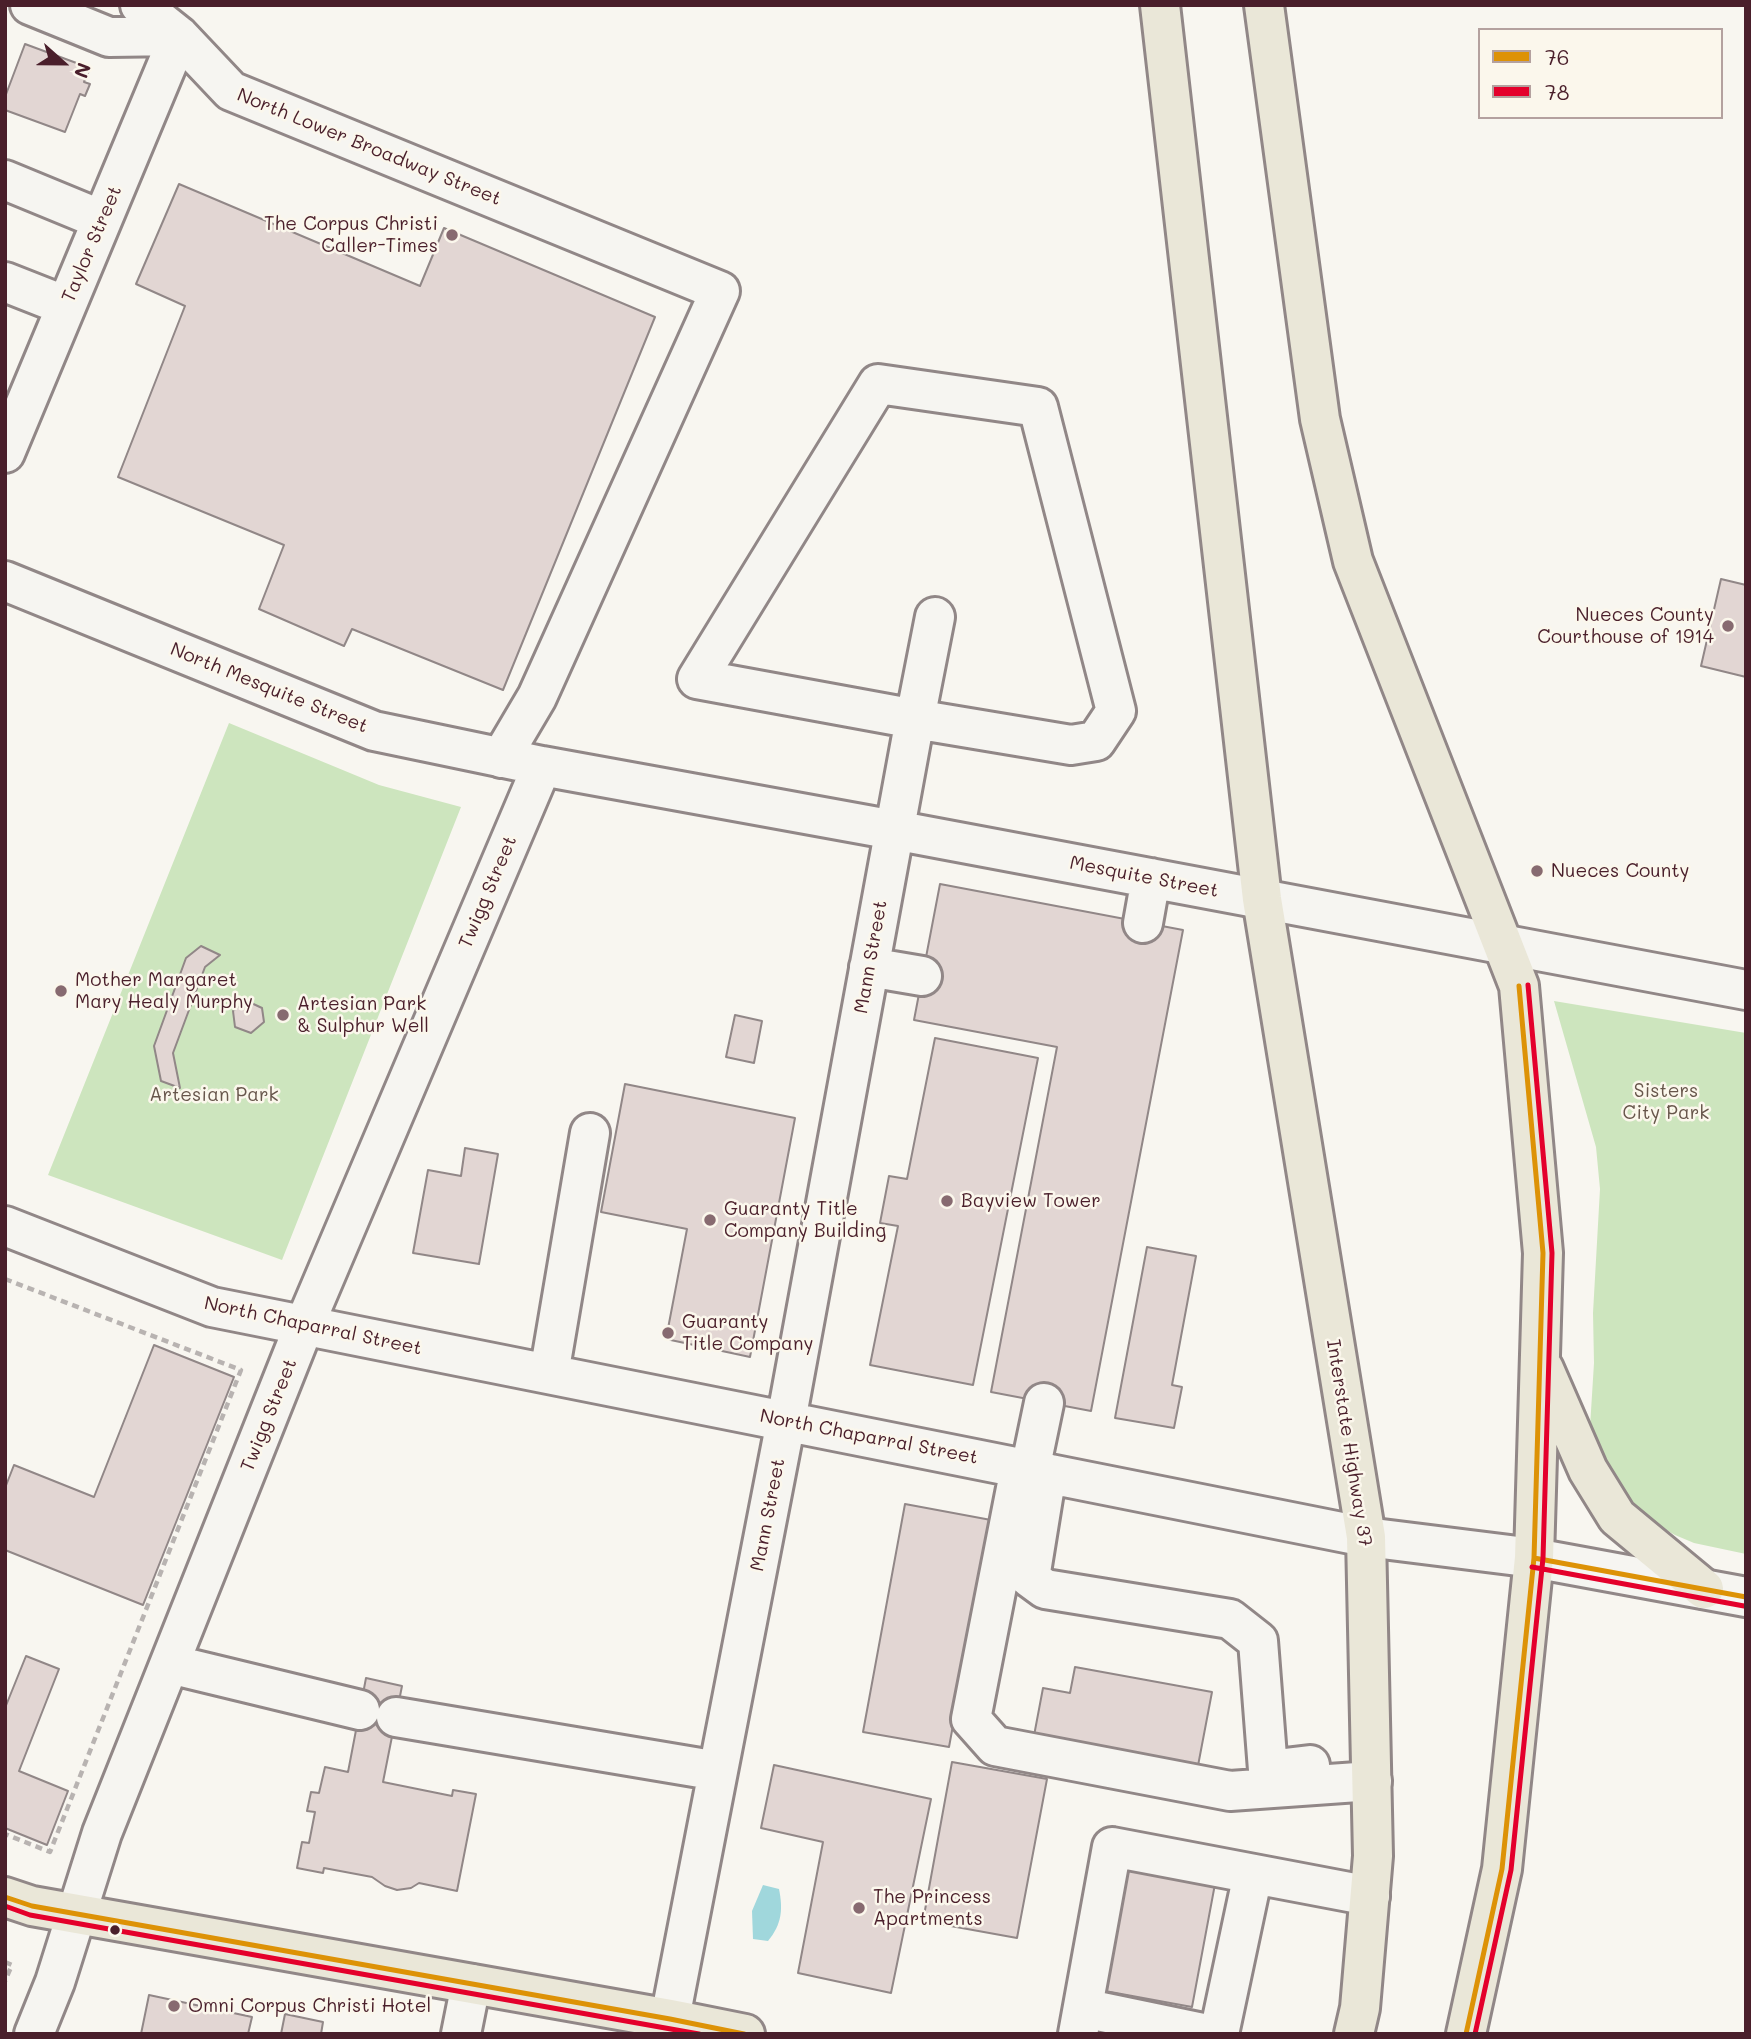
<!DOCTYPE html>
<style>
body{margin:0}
#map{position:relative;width:1751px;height:2039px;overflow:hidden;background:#f8f6f0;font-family:Mali,sans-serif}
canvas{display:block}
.frame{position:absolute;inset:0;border:7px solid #4a1f2b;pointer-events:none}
.legend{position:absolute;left:1478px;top:28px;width:245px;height:91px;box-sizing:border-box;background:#fbf7ec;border:2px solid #b4a19f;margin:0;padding:9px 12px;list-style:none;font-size:21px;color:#4a1f2b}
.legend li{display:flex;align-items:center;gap:14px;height:35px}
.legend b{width:35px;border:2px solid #b4a19f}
.north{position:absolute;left:28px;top:28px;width:70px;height:70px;-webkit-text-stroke:5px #fbf7ec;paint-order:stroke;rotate:111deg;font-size:19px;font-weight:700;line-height:28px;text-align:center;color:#4a1f2b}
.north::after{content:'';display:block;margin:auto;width:24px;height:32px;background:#4a1f2b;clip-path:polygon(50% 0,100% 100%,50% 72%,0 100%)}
</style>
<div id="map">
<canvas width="1751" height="2039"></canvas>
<div class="frame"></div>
<ul class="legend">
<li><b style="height:9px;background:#dd9206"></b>76</li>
<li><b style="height:9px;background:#e4002b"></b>78</li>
</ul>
<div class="north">N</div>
</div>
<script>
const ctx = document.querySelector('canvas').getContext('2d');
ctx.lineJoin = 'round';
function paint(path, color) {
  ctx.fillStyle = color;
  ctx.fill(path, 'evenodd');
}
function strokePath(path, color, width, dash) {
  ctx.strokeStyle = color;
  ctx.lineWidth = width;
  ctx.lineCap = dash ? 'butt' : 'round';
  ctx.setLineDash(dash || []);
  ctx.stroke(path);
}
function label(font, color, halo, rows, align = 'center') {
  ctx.font = font + ' Mali,sans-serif';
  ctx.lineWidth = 5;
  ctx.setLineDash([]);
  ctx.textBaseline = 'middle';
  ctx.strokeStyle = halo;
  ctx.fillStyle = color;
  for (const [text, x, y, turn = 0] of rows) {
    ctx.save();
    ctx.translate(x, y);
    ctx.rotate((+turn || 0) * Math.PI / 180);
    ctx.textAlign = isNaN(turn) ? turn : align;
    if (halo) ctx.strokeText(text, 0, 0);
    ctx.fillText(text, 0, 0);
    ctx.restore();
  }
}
const green = new Path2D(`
 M229,723L379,785L461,807L282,1260L48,1175Z
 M1554,1001L1746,1033V1554L1694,1543L1675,1535L1647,1519L1612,1493L1590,1427L1594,1363L1593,1313L1600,1189L1596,1147Z`);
const water = new Path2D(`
 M763,1885L779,1889C783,1909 782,1924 768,1941L753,1939L752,1911Z`);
const building = new Path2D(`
 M25,44L90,68L84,82L90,84L85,96L80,94L65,132L5,110V97Z
 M179,184L420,286L444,228L655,317L503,690L352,629L344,646L259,609L284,545L118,477L185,306L136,284Z
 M1721,579L1746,585V677L1701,666Z
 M940,884L1183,930L1091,1411L991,1392L1057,1047L914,1020Z
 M201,946L220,955L205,967L173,1053L180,1088L161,1081L154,1046L186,958Z
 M247,1001L262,1008L264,1022L251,1033L235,1027L233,1011Z
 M735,1015L762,1021L754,1063L726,1057Z
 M935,1038L1038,1058L973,1385L870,1365L898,1226L880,1223L889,1176L907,1179Z
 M625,1084L795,1118L750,1357L666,1339L687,1229L601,1212Z
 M465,1148L498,1154L479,1264L413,1253L428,1170L461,1176Z
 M1147,1247L1196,1256L1172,1385L1182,1387L1174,1428L1115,1418Z
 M154,1345L234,1377L143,1605L5,1550V1488L14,1465L94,1497Z
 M905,1504L991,1520L949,1747L863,1732Z
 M26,1656L59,1669L19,1771L68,1791L47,1845L5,1828V1708Z
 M1075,1667L1212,1692L1197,1771L1033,1741L1043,1688L1070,1693Z
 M366,1678L402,1686L383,1782L452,1796L453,1790L476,1794L457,1891L419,1883L411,1888L397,1890L385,1886L372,1877L324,1868L323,1873L297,1868L302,1842L309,1843L315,1812L307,1811L311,1792L319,1793L325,1767L348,1772Z
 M952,1762L1047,1779L1017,1938L923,1921Z
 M774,1765L931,1799L891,1993L798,1973L823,1842L761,1828Z
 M1128,1868L1215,1884L1192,2007L1105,1991Z
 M149,1995L252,2017L248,2034H141Z
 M285,2014L323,2022L321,2034H281Z`);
const path = new Path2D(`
 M5,1279L241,1370L50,1852L5,1834
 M5,1962L12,1965L5,1981`);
const minor = new Path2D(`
 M30,5L109,37L179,36
 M140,5L179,36L231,91L720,291L537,697L501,758
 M5,180L102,220
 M5,282L66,306
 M5,453L179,36
 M5,581L374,731L542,766L894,830L1746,990
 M1143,923L1151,878
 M869,967L922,976
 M5,1226L212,1307L1366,1537L1534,1558L1746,1597
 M549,1374L590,1133
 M1020,1468L971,1719L995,1746L1230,1791L1372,1781
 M1030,1470L1044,1403
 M1047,1473L1030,1578L1045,1589L1230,1619L1258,1641L1268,1770L1310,1765
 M170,1664L360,1710
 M396,1717L718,1771
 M1083,2008L1208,2034
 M34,2034L55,1982L102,1833L304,1326L542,766
 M461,2034L471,1984
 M667,2034L786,1421L915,719L697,679L878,384L1038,407L1116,711L1096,741L1071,745L915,719L935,617
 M1078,2034L1112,1847L1370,1896
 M1219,2034L1253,1874`);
const major = new Path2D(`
 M5,1897L32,1906L670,2019L745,2034`);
const highway = new Path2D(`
 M1160,5L1262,899L1366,1537L1373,1856L1360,2008L1354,2034
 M1264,5L1320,419L1353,561L1519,986L1543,1253L1534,1558L1502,1869L1466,2034
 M1544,1369L1588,1470L1617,1517L1704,1589`);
const bus1 = new Path2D(`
 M1534,1558L1746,1597
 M5,1897L32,1906L670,2019L744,2034
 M1466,2034L1502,1869L1534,1558L1543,1253L1519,986`);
const bus2 = new Path2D(`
 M1532,1567L1744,1606
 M5,1906L30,1915L699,2034
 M1475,2034L1511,1870L1543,1558L1552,1253L1528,985`);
const markers = [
 [452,235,7,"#876a70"],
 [1728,626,7,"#876a70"],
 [1537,871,7,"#876a70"],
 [61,991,7,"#876a70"],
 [283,1015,7,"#876a70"],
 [947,1201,7,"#876a70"],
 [710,1220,7,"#876a70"],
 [668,1333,7,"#876a70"],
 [859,1908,7,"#876a70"],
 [115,1930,6,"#4a1f2b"],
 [174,2006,7,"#876a70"]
];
const streetNames = [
 ["North Lower Broadway Street",369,147,22],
 ["Taylor Street",92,244,-67],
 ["North Mesquite Street",269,688,22],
 ["Mesquite Street",1144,877,11],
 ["Twigg Street",488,892,-67],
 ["Mann Street",871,957,-80],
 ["North Chaparral Street",313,1326,12],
 ["Twigg Street",269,1415,-68],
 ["North Chaparral Street",869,1437,11],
 ["Interstate Highway 37",1349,1443,81],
 ["Mann Street",768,1515,-79]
];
const poiNames = [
 ["The Corpus Christi",438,224,"right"],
 ["Caller-Times",438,246,"right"],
 ["Nueces County",1714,615,"right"],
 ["Courthouse of 1914",1714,637,"right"],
 ["Nueces County",1551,871],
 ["Mother Margaret",75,980],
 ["Mary Healy Murphy",75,1002],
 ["Artesian Park",297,1004],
 ["& Sulphur Well",297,1026],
 ["Bayview Tower",961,1201],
 ["Guaranty Title",724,1209],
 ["Company Building",724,1231],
 ["Guaranty",682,1322],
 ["Title Company",682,1344],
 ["The Princess",873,1897],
 ["Apartments",873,1919],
 ["Omni Corpus Christi Hotel",188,2006]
];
const parkNames = [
 ["Sisters",1666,1091],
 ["City Park",1666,1113],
 ["Artesian Park",214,1095]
];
paint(green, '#cde5be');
paint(water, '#a0d7dc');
paint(building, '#e2d6d3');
strokePath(building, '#918787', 2);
strokePath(minor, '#918787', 44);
strokePath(major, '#918787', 44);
strokePath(highway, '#918787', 44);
strokePath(path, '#b8b3b1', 4.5, [7, 5]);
strokePath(minor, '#f6f5f1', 38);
strokePath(major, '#eae7d8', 38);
strokePath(highway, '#eae7d8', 38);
strokePath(bus1, '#dd9206', 5);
strokePath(bus2, '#e4002b', 5);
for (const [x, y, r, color] of markers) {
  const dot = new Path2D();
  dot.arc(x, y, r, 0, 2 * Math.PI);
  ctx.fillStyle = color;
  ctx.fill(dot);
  strokePath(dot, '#fbf7ec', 2.5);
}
label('19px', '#4a1f2b', '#fbf7ec', streetNames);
label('19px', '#4a1f2b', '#fbf7ec', poiNames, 'left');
label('19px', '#67564b', '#fbf7ec', parkNames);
</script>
